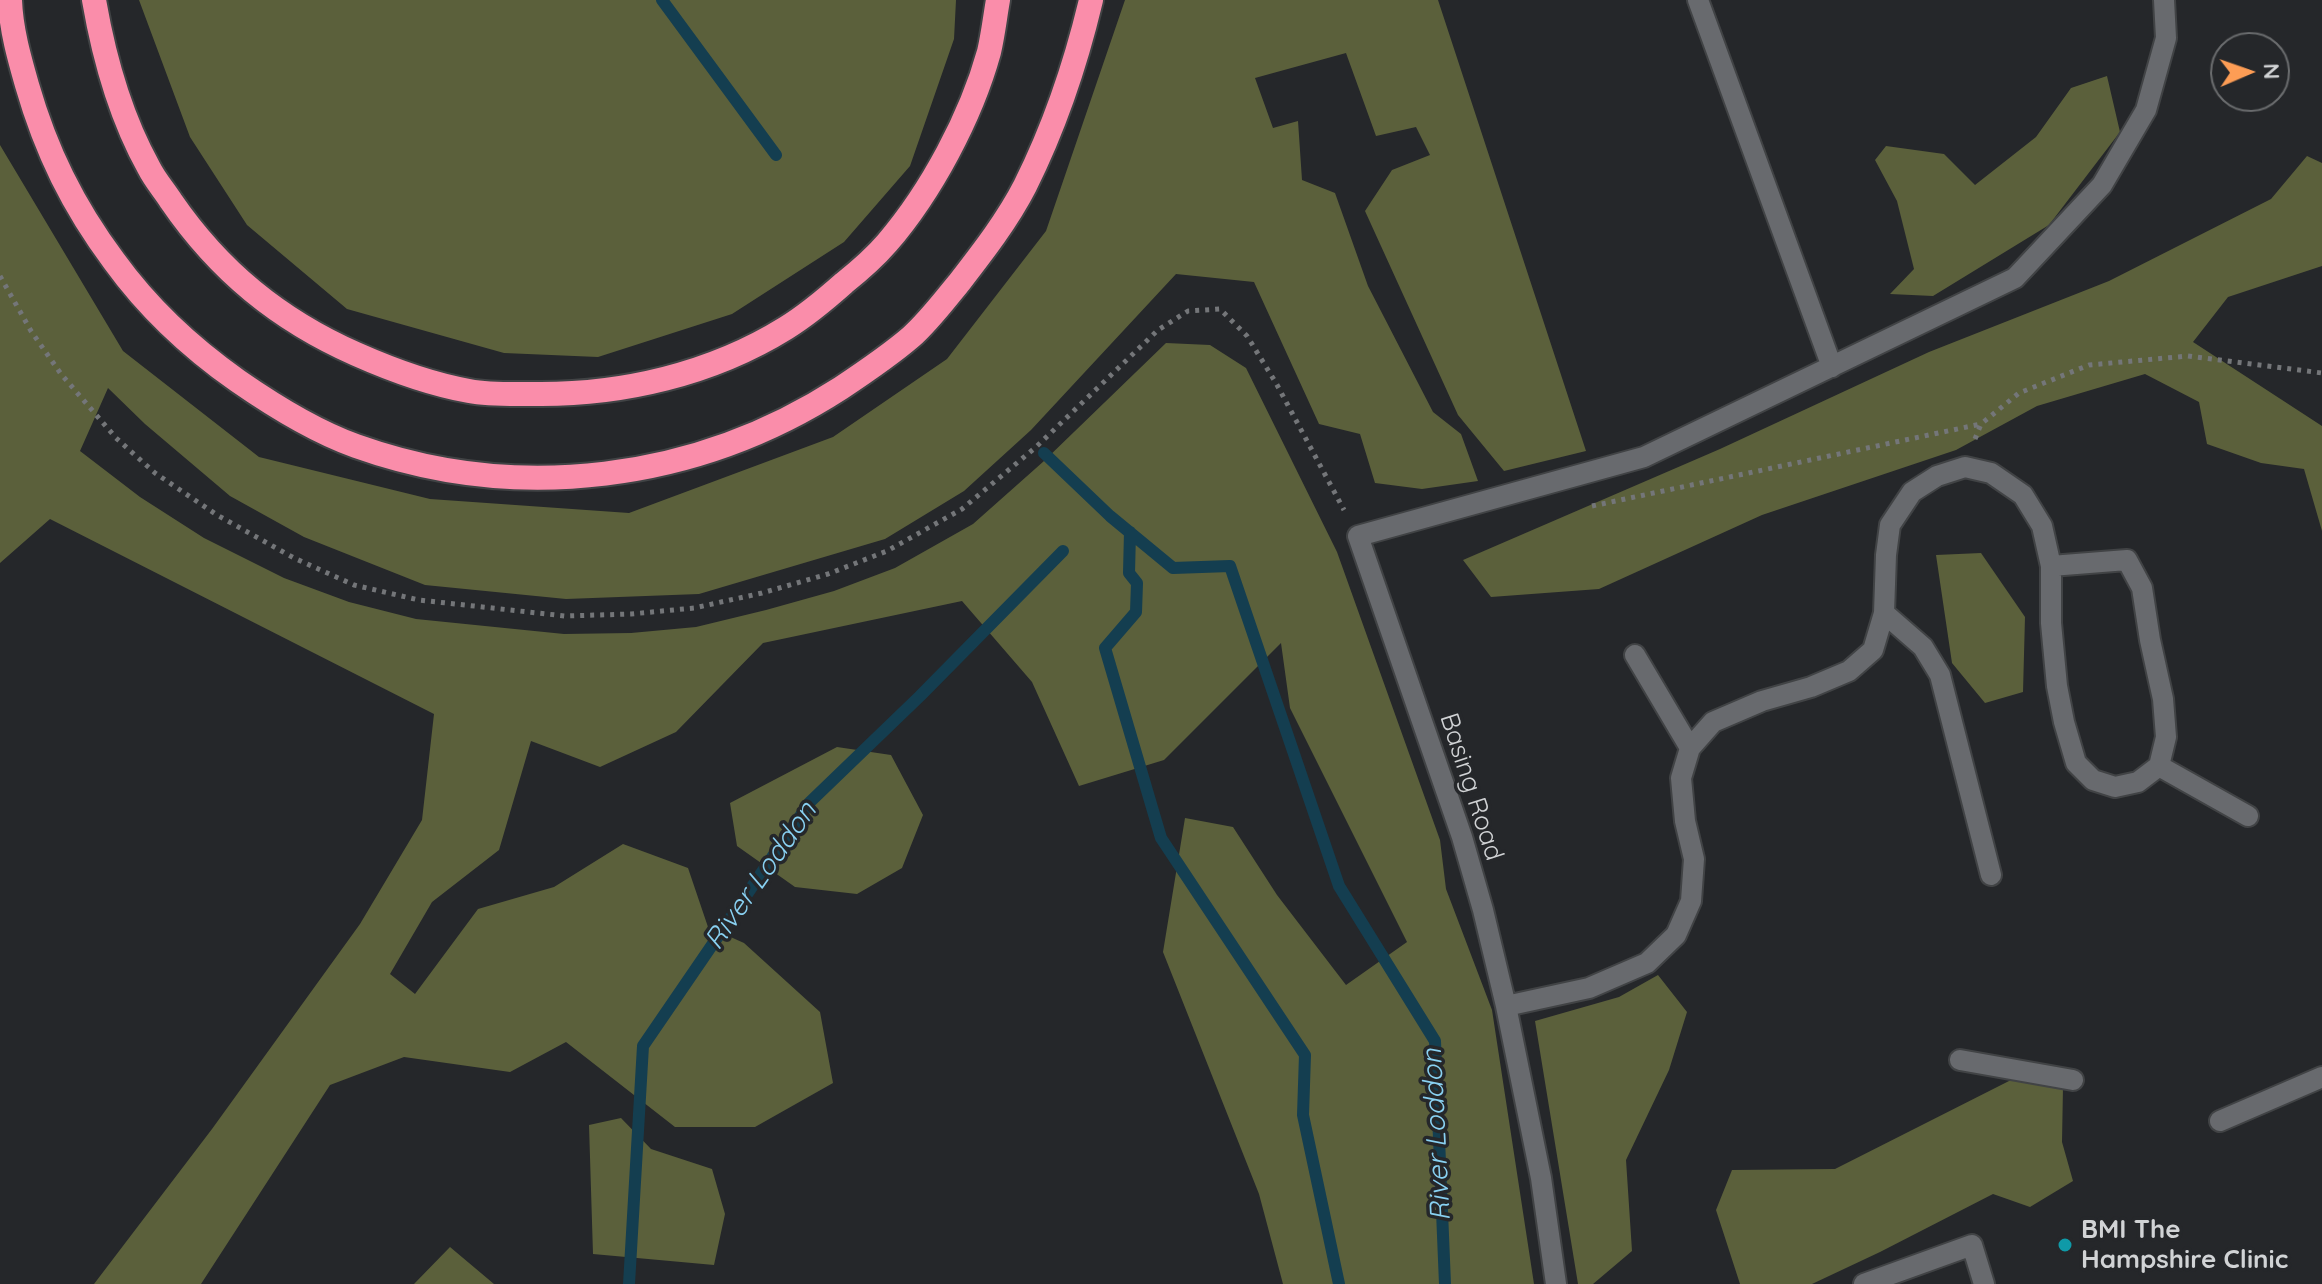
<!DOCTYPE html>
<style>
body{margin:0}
#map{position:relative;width:2322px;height:1284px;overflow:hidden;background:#25272a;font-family:Quicksand,sans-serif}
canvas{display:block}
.north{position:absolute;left:2210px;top:32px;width:80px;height:80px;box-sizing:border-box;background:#25272a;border:2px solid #6a6c6e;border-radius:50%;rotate:88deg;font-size:22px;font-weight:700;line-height:32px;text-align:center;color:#d1d3d5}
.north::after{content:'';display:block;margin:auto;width:28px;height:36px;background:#fd9d55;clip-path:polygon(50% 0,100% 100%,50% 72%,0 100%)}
</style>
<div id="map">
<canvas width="2322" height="1284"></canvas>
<div class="north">N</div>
</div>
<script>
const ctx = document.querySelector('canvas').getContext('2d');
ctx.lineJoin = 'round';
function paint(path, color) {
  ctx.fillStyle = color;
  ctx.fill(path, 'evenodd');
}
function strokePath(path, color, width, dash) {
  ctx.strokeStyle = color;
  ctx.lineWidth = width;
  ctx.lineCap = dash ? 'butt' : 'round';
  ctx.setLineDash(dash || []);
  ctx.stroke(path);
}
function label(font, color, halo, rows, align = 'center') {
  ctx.font = font + ' Quicksand,sans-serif';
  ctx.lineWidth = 7;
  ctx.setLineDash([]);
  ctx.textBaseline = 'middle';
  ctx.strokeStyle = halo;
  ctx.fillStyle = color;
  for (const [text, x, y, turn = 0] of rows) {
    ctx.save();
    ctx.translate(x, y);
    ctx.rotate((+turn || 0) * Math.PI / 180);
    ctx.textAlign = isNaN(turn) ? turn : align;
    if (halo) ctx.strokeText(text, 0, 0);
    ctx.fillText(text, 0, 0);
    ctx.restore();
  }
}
const forest = new Path2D(`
 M139,0H956L954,39L910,166L844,242L732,314L598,357L504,353L347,309L247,225L190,137Z
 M1125,0H1438L1586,451L1504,471L1458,415L1365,211L1392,170L1430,155L1416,127L1376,136L1346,53L1255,78L1273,128L1298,121L1302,180L1335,193L1368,286L1433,412L1461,434L1478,481L1422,489L1375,483L1360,434L1319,424L1254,282L1176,274L1031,430L964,491L885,539L699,594L566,599L425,585L304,537L230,496L145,424L108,388L80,451L140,497L204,538L284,578L349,602L416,619L564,634L631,633L696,627L766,610L834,591L895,568L973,524L1044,461L1166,343L1210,345L1246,368L1337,552L1440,840L1446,889L1492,1010L1534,1284H1283L1259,1194L1163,952L1185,818L1233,827L1277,895L1346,985L1407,942L1290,708L1281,643L1164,760L1079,786L1032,682L962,601L763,643L676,732L600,767L531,741L499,850L432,902L390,974L415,994L478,909L554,887L623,844L688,868L708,927L744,943L820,1012L833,1083L755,1127H675L566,1042L510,1072L404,1057L330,1085L201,1284H94L212,1129L360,924L422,820L434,714L50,519L0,563V145L123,351L259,457L430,499L629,513L833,437L947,359L1046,231Z
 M2107,76L2120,132L2049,225L1933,296L1890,294L1914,269L1897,201L1875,160L1886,146L1944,154L1975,185L2036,137L2071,88Z
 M2307,156L2322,163V266L2228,297L2193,342L2322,426V531L2304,469L2261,463L2207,444L2199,402L2145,374L2037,406L1956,450L1762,515L1599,589L1491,597L1463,560L1720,449L1929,352L2109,281L2271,199Z
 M1981,553L2025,617L2023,692L1985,703L1952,663L1936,555Z
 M837,747L891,755L923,815L902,868L857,894L795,887L737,846L730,803Z
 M1658,975L1687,1012L1669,1070L1626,1160L1632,1251L1593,1284H1578L1535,1021L1619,997Z
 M2073,1080L2063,1087L2062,1142L2073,1181L2030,1207L1993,1194L1880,1252L1812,1284H1740L1716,1210L1732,1170L1835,1169L2009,1081Z
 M621,1118L651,1149L712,1169L725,1214L714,1265L593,1254L589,1125Z
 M450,1247L494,1284H414Z`);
const stream = new Path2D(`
 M662,0L776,155
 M1044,453L1110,516L1173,568L1230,566L1339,886L1435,1041L1445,1284
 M1130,532L1129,573L1137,583L1136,612L1105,648L1161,838L1305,1055L1303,1115L1339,1284
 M629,1284L643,1046L810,802L920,696L1063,551`);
const path = new Path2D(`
 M0,276L31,331L61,374L116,438L155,473L217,515L294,558L354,585L419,600L565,616L631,614L694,608L762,593L828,574L887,551L962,509L1036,447L1158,330L1188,311L1220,309L1247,336L1276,383L1344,510
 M1975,439L1981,424L2019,393L2089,365L2188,356L2322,373
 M1592,506L1981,424`);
const minor = new Path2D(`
 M1698,0L1832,367
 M1884,613L1923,647L1940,675L1991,875
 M1635,655L1690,748
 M2159,766L2248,816
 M1506,1006L1589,988L1647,963L1676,935L1691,901L1694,859L1685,821L1681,778L1690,748L1713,722L1762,701L1811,687L1849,671L1873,650L1884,613L1886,555L1890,525L1912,492L1937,476L1965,467L1991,473L2023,495L2042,526L2051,566V623L2057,686L2064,722L2076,763L2093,780L2115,787L2138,782L2159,766L2166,737L2163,699L2150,640L2142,588L2127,560L2051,566
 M1960,1060L2073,1080
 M2220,1121L2322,1077
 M1556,1284L1541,1178L1506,1006L1483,910L1462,837L1358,536L1644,457L2015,278L2102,185L2146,110L2166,38L2164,0
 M1864,1284L1972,1245L1984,1284`);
const highway = new Path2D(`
 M10,0C11,29 19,57 27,85C46,151 73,206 114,261C148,308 191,348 238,381C274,406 314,431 356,446C518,504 697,481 841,388C865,372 889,356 911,337C928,322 943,302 958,284C982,253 1007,221 1025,186C1054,128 1076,63 1091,0
 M94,0C104,58 120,116 149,168C155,180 164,190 171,201C219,271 279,320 356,354C392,370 430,384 469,391C490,395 513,394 535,394C622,395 712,374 786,328C807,315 826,299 844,283C859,271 874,258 887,243C931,192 971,117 989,52C993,35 995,17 998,0`);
const markers = [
 [2065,1245,8,"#0f9aa8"]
];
const streetNames = [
 ["Basing Road",1471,787,72]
];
const poiNames = [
 ["BMI The",2081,1230],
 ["Hampshire Clinic",2081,1260]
];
const waterNames = [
 ["River Loddon",761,876,-55],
 ["River Loddon",1437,1135,-93]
];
paint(forest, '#5b603b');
strokePath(stream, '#143e50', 12);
strokePath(minor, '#414345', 24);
strokePath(highway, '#414345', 28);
strokePath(path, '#747679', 5, [4, 6]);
strokePath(minor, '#686a6e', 20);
strokePath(highway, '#fa8daa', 24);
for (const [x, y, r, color] of markers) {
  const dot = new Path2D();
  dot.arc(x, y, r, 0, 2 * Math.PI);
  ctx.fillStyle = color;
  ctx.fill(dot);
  strokePath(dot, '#25272a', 3);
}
label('26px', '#d1d3d5', '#25272a', streetNames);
label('bold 26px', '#d1d3d5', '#25272a', poiNames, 'left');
label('italic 28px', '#89d1f2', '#25272a', waterNames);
</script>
